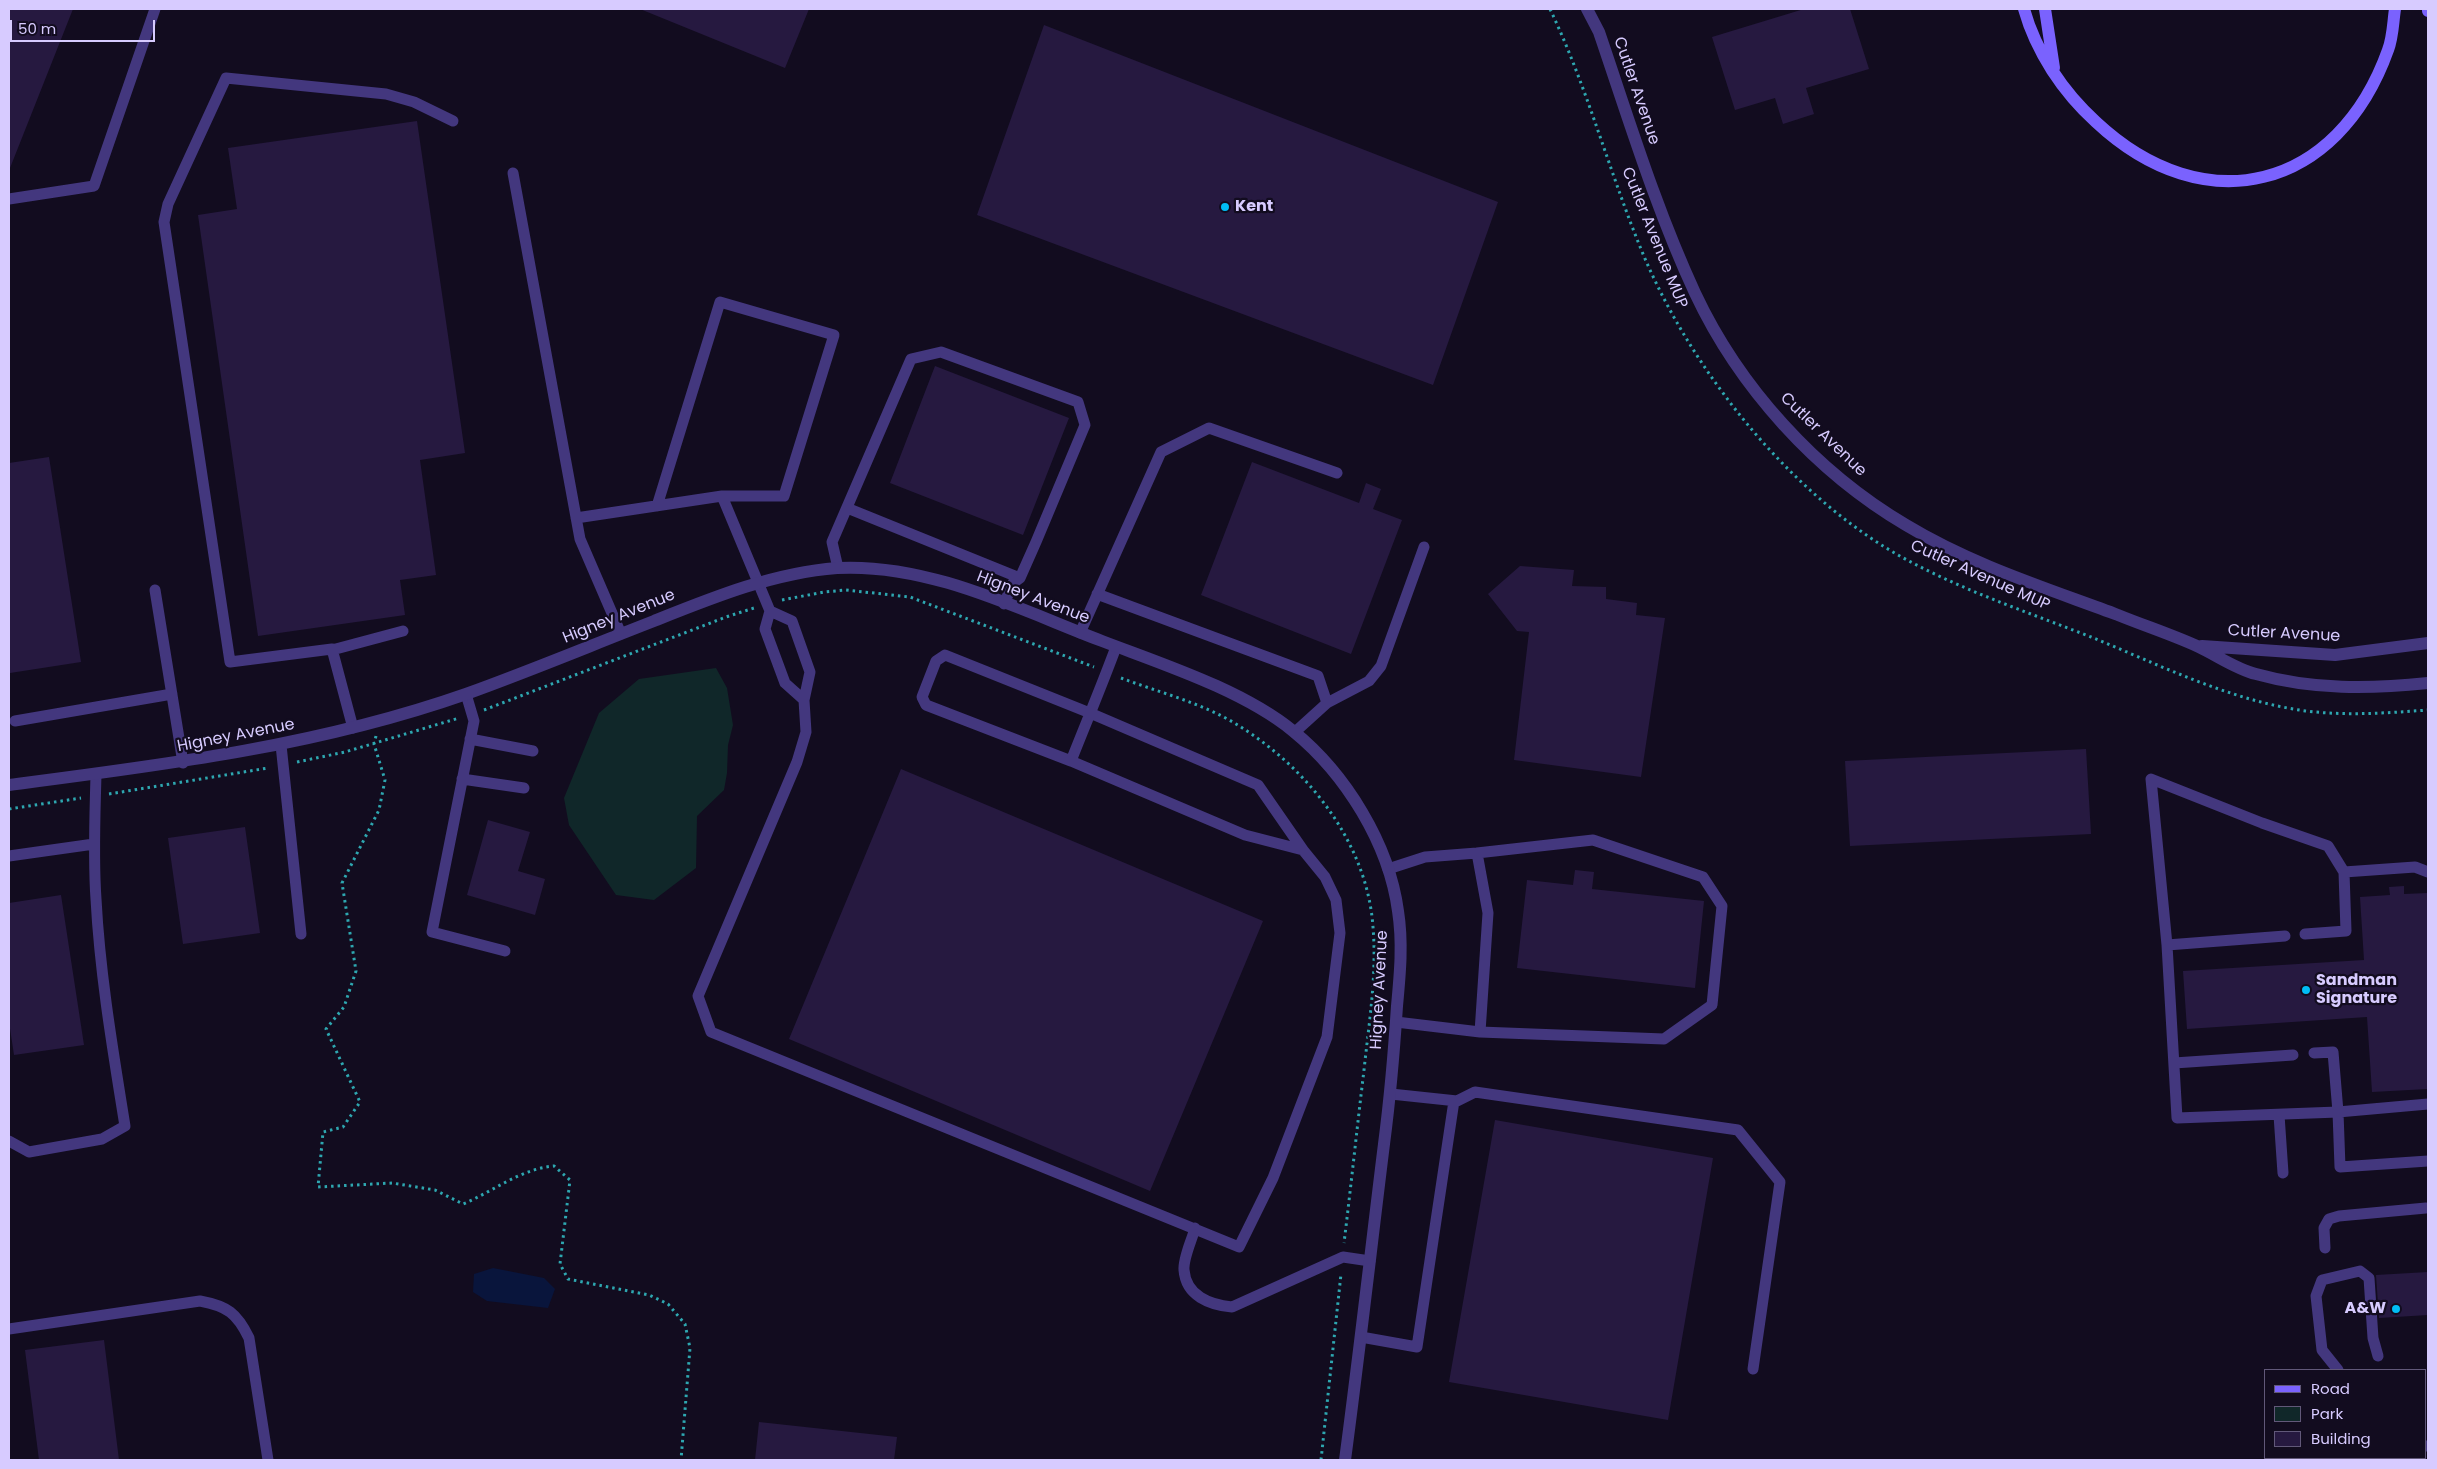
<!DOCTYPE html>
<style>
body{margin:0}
#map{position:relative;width:2437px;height:1469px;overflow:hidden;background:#120c1f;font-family:Poppins,sans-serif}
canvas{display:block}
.frame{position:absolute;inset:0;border:10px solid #d7cbff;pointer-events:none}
.legend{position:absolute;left:2264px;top:1369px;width:162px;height:90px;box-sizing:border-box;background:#120c1f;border:1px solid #615879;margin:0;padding:6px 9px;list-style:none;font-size:15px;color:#d7cbff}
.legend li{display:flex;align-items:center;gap:10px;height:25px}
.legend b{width:25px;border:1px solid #615879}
.scale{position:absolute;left:10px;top:20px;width:145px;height:22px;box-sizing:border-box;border:2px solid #d7cbff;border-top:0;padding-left:6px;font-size:15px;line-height:18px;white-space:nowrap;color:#d7cbff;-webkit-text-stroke:4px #120c1f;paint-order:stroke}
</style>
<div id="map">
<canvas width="2437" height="1469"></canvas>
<div class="frame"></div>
<ul class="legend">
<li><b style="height:6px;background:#7a62fe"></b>Road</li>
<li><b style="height:14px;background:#102729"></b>Park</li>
<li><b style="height:14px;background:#261940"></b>Building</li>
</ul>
<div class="scale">50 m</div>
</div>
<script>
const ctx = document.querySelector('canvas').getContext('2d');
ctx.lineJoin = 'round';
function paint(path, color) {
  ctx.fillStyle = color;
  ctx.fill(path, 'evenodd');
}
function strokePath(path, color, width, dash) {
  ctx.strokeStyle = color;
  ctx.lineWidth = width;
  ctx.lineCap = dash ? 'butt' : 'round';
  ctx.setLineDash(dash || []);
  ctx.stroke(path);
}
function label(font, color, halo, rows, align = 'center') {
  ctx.font = font + ' Poppins,sans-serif';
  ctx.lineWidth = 4.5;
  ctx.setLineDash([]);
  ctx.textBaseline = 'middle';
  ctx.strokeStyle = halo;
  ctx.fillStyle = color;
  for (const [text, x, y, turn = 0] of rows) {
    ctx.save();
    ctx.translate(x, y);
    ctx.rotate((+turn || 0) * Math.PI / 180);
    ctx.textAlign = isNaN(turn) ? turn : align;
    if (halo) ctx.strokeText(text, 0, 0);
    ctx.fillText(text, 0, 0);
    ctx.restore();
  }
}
const green = new Path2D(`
 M716,668L727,688L733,725L728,745L727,773L724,790L697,816L696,868L654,900L616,895L569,825L564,798L599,713L639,679Z`);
const water = new Path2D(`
 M493,1268L544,1278L555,1289L548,1308L487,1301L473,1292L474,1274Z`);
const building = new Path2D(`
 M9,9H73L10,168H9Z
 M640,9H809L785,68Z
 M1804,9H1850L1869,69L1806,88L1814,114L1783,124L1775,98L1735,110L1712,37Z
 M1044,25L1498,202L1433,385L977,215Z
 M417,121L465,453L420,460L436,575L400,580L405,615L258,636L198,215L237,209L228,148Z
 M935,366L1069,418L1023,535L890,483Z
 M49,457L81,662L10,673L9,463Z
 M1252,462L1359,503L1366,483L1381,489L1373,509L1402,520L1351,654L1201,595Z
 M1520,566L1574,570L1572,586L1606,587V599L1637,603L1636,615L1665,618L1641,777L1514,760L1529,632L1517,631L1488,594Z
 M2086,749L2091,834L1850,846L1845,761Z
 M901,769L1263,921L1150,1191L789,1039Z
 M488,820L530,832L518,871L545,879L535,915L467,895Z
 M245,827L260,933L183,944L168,838Z
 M1575,870L1594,872L1592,889L1704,901L1695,988L1517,968L1527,880L1573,885Z
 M2404,886V894L2428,893V1089L2372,1092L2367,1017L2187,1029L2183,971L2364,960L2360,897L2390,895L2389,887Z
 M61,895L84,1045L14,1055L9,1022V903Z
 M1495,1120L1713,1158L1668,1420L1449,1382Z
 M2428,1272V1315L2379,1318L2376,1275Z
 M104,1340L119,1460H39L25,1350Z
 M759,1422L897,1437L894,1460H755Z`);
const path = new Path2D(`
 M1550,9C1589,91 1611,179 1646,261C1697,378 1796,501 1909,561C1967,592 2030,613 2091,637C2160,665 2231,701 2306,711C2347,716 2387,713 2428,710
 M782,600L824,592L846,590L910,597L1094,667
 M1121,678C1158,692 1202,703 1236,724C1307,767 1367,842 1373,927C1377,975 1369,1023 1364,1070C1357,1128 1351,1186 1344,1243
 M484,710L726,617L754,608
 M376,736L374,744L385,780L379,810L342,883L356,971L344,1007L326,1029L360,1102L343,1127L323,1132L318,1187L392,1183L435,1190L463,1204C494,1191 520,1169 554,1166L570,1180L560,1264L568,1279L649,1295L668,1304L685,1324L690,1348L681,1460
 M297,762L345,752L459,718
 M109,794L268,768
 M9,809L81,798
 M1321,1460L1341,1274`);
const service = new Path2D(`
 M513,173L580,539L621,634
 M9,199L94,186L155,9
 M657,506L720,302L834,335L784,496H722
 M847,508L1020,578
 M576,518L722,496L770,611
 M838,568L832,542L911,359L941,352L1078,402L1085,425L1036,542L1020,578L1013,583L1004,604
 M155,590L183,763
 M1097,594L1318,676L1327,703
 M1080,633L1161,452L1209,428L1337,473
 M332,650L403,631
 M466,694L474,721L432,932L505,951
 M804,700L785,683L765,629L770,611L792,621L810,672L804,700L806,732L797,762L698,996L711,1032L1239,1247L1273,1178L1327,1037L1340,933L1336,900L1325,877L1303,850
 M15,721L172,694
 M353,728L332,649L230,662L164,222L168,204L226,78L386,94L414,102L453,121
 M1295,732L1327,703L1369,681L1381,666L1424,547
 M470,739L533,751
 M281,745L301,934
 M1071,761L1245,835L1303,850L1258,785L1090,713L945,655L936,661L922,697L926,705L1071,761C1086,723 1102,685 1116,647
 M462,779L524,788
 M1477,853L1593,840L1703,877L1722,906L1712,1005L1664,1039L1480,1032
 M9,856L94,844
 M1388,869L1425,857L1477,853L1488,913L1480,1032L1396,1022
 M2344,872L2415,867L2428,872
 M2305,934L2346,931L2344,872L2328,846L2262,823L2151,779L2167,945L2177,1118L2338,1112L2340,1167L2428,1161
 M2167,945L2285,936
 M2314,1053L2333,1052L2338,1112L2428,1104
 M2174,1063L2293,1055
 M1391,1094L1457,1101L1475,1092L1738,1130L1780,1182L1753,1369
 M2279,1115L2283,1173
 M9,1141L29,1152L102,1139L125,1126C113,1051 100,975 96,899C93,857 95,816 96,774
 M1195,1228C1192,1240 1183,1258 1184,1270C1186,1296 1210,1305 1232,1307L1343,1257L1370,1261
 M2325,1248L2324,1228L2329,1219L2339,1216L2426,1208
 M9,1329L200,1301C227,1306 237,1313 249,1338L268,1460
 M1361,1337L1417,1347L1454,1101
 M2338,1370L2322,1350L2316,1296L2322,1280L2360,1271L2369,1278L2373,1338L2378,1356
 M2426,1446H2428`);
const minor = new Path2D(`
 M9,785C164,765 318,746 466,694C530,671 592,645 654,621C714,597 773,573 837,568C929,563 1018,609 1102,641C1162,664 1243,690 1293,731C1346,774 1389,844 1398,911C1403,943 1400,974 1397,1006C1394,1052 1390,1098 1384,1144C1371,1249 1359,1355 1345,1460`);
const tertiary = new Path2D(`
 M1587,9L1599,32C1629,120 1656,209 1695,293C1739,387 1816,472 1906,525C1972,565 2046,588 2118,615C2145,626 2173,635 2199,647C2218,656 2236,669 2256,674C2313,690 2370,689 2428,683
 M2202,646L2335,655L2428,643`);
const secondary = new Path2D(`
 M2024,9C2036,52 2063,92 2096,122C2205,224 2338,190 2388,50C2393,37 2393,22 2395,9
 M2045,9L2054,68
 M2428,9V11`);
const markers = [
 [1225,207,5,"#01bdf5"],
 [2306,990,5,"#01bdf5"],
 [2396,1309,5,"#01bdf5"]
];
const streetNames = [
 ["Cutler Avenue",1636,91,71],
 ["Cutler Avenue MUP",1654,238,68],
 ["Cutler Avenue",1823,435,44],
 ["Cutler Avenue MUP",1980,576,24],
 ["Higney Avenue",1033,598,21],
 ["Higney Avenue",619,617,-22],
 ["Cutler Avenue",2284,634,3],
 ["Higney Avenue",236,736,-11],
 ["Higney Avenue",1380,990,-87]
];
const poiNames = [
 ["Kent",1235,207],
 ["Sandman",2316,981],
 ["Signature",2316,999],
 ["A&W",2386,1309,"right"]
];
paint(green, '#102729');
paint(water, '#09153c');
paint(building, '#261940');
strokePath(path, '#2ea7b0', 3, [2.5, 4]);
strokePath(service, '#43377e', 11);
strokePath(minor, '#43377e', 12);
strokePath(tertiary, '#43377e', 12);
strokePath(secondary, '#7a62fe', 12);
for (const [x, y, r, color] of markers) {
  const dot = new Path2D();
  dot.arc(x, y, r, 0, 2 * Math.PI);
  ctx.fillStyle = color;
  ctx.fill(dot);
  strokePath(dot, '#120c1f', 2);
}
label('16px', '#d7cbff', '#120c1f', streetNames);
label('bold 16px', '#d7cbff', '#120c1f', poiNames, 'left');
</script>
